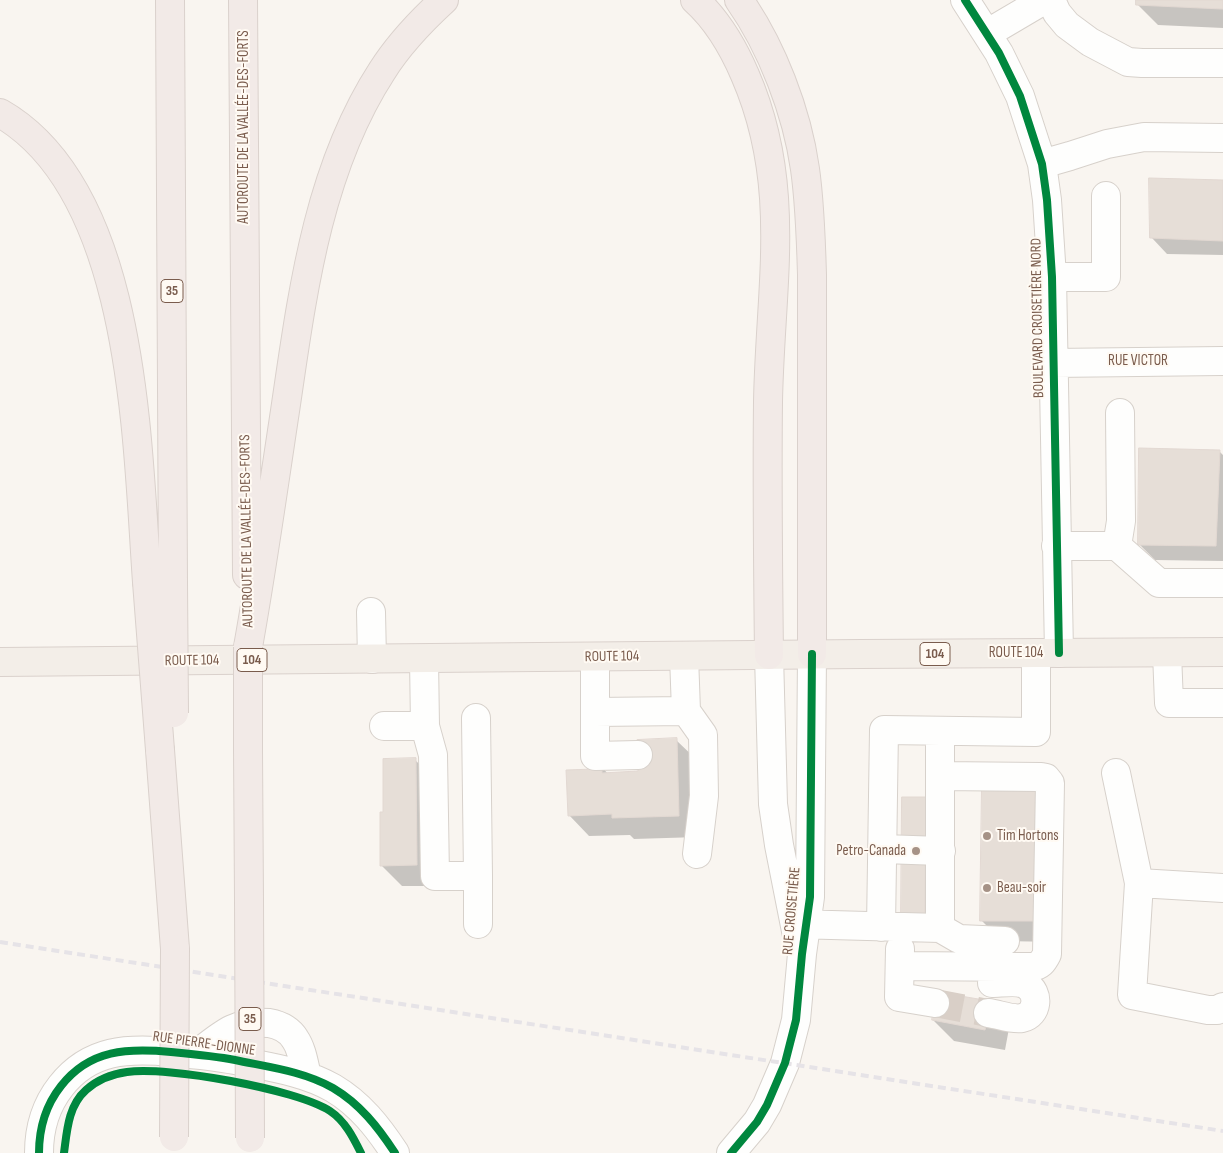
<!DOCTYPE html>
<meta charset="utf-8">
<style>
body{margin:0}
canvas{display:block;background:#f9f5f0}
</style>
<canvas width="1223" height="1153"></canvas>
<script>
const ctx = document.querySelector('canvas').getContext('2d');
ctx.lineJoin = 'round';
function paint(path, color) {
  ctx.fillStyle = color;
  ctx.fill(path, 'evenodd');
}
function strokePath(path, color, width, dash) {
  ctx.strokeStyle = color;
  ctx.lineWidth = width;
  ctx.lineCap = dash ? 'butt' : 'round';
  ctx.setLineDash(dash || []);
  ctx.stroke(path);
}
function label(font, color, halo, rows, align = 'center') {
  ctx.font = font + ' "Sofia Sans Condensed",sans-serif';
  ctx.lineWidth = 4;
  ctx.setLineDash([]);
  ctx.textBaseline = 'middle';
  ctx.strokeStyle = halo;
  ctx.fillStyle = color;
  for (const [text, x, y, turn = 0] of rows) {
    ctx.save();
    ctx.translate(x, y);
    ctx.rotate((+turn || 0) * Math.PI / 180);
    ctx.textAlign = isNaN(turn) ? turn : align;
    if (halo) ctx.strokeText(text, 0, 0);
    ctx.fillText(text, 0, 0);
    ctx.restore();
  }
}
const shadow = new Path2D(`
 M1138,0H1223V28L1158,25L1138,5Z
 M1223,182V255L1167,254L1152,238Z
 M1220,452L1223,455V561L1155,560L1139,544Z
 M676,740L697,760L699,837L634,839L630,835L589,836L569,815L596,771L602,767L608,774L640,773Z
 M415,760L436,780L437,886H402L382,866L384,813Z
 M1039,786L1057,942L1002,941L981,920Z
 M926,798L930,803L929,921H907Z
 M933,1020L1010,1023L1005,1050L954,1041Z`);
const building = new Path2D(`
 M1136,0H1223V9L1136,5Z
 M1149,178L1223,180V241L1150,238Z
 M1139,448L1220,450L1216,546L1138,545Z
 M677,738L679,816L612,818V814L568,816L566,770L594,769L602,766V773L638,771L637,740Z
 M416,758L417,865L380,866V812H383V759Z
 M982,784L1039,785L1037,921H980Z
 M902,797H926L925,917H901Z
 M937,992L990,1001L985,1030L932,1020Z`);
const minorTunnel = new Path2D(`
 M935,1003L988,1013`);
const minor = new Path2D(`
 M965,0L999,53L1020,96L1042,164L1047,200L1052,277L1059,653
 M1051,0L1057,13L1067,25L1090,42L1128,62L1142,63H1223
 M988,33L1044,0
 M1042,164L1070,156L1107,144L1144,137L1223,138
 M1052,277H1106V196
 M1053,363L1223,361
 M1056,546H1117L1159,583H1223
 M1117,546L1121,521L1120,413
 M371,612L372,659
 M1167,653L1169,703H1223
 M769,655L773,804L779,845L797,936
 M595,657V756L638,755
 M686,711L703,735L704,796L697,854
 M595,712L686,711L684,656
 M384,726H425L424,659
 M425,726L433,755L435,876H478L476,718
 M940,731V928
 M1116,773L1139,883L1132,995L1208,1010H1217L1223,1007
 M883,849L941,851
 M478,876V924
 M1139,883L1223,888
 M795,924L940,928L959,939L1005,941
 M881,927L884,730L1036,732V653
 M900,949L899,997L935,1003
 M900,966L1031,967C1040,966 1043,962 1047,954L1050,783L1046,778L1041,777L940,776
 M988,1013C998,1014 1012,1020 1022,1018C1038,1015 1040,992 1026,985C1018,980 1002,983 992,983
 M197,1054C221,1035 237,1020 269,1023C280,1025 289,1029 295,1039C302,1049 304,1064 307,1076
 M39,1153C39,1129 46,1105 61,1086C90,1049 128,1048 171,1052C192,1054 214,1056 235,1060C268,1067 303,1071 333,1088C360,1104 378,1127 395,1153
 M731,1153L757,1122L767,1105L785,1063L796,1020L802,954L810,897L812,654`);
const major = new Path2D(`
 M0,662L861,654L1223,652`);
const highway = new Path2D(`
 M170,0L173,582
 M243,0L247,575
 M695,0C717,20 733,47 745,75C793,185 770,286 768,402C767,486 768,570 769,655
 M739,0C772,47 797,112 805,169C810,204 811,240 812,275V654
 M0,113C136,191 137,444 147,582
 M248,647C262,569 273,490 285,411C302,296 317,171 382,71C399,44 420,22 444,0
 M160,750L175,949
 M248,750L249,900`);
const rail = new Path2D(`
 M0,942L1223,1131`);
const highwayBridge = new Path2D(`
 M147,582L160,750
 M173,582L174,713
 M248,750V647
 M249,900L250,1138
 M174,1137L175,949`);
const cycleway = new Path2D(`
 M965,0L999,53L1020,96L1042,164L1047,200L1052,277L1059,653
 M39,1153C39,1129 46,1105 61,1086C90,1049 128,1048 171,1052C192,1054 214,1056 235,1060C268,1067 303,1071 333,1088C360,1104 378,1127 395,1153
 M64,1153C67,1131 68,1106 86,1090C97,1080 112,1074 127,1072C167,1066 296,1089 330,1111C345,1121 353,1137 361,1153
 M731,1153L757,1122L767,1105L785,1063L796,1020L802,954L810,897L812,654`);
const markers = [
 [987,836,5,"#a69286"],
 [916,851,5,"#a69286"],
 [987,888,5,"#a69286"]
];
const shields = [
 [172,291,22],
 [935,654,30],
 [252,660,30],
 [250,1019,22]
];
const shieldNames = [
 ["35",172,291],
 ["104",935,654],
 ["104",252,660],
 ["35",250,1019]
];
const streetNames = [
 ["AUTOROUTE DE LA VALLÉE-DES-FORTS",244,127,-90],
 ["BOULEVARD CROISETIÈRE NORD",1038,318,-91],
 ["RUE VICTOR",1138,361],
 ["AUTOROUTE DE LA VALLÉE-DES-FORTS",247,531,-91],
 ["ROUTE 104",1016,653],
 ["ROUTE 104",612,657,-1],
 ["ROUTE 104",192,661,-1],
 ["RUE CROISETIÈRE",792,911,-85],
 ["RUE PIERRE-DIONNE",204,1044,8]
];
const poiNames = [
 ["Tim Hortons",997,836],
 ["Petro-Canada",906,851,"right"],
 ["Beau-soir",997,888]
];
paint(shadow, '#0003');
paint(building, '#e6ded7');
strokePath(building, '#e2d8d2', 1);
strokePath(minorTunnel, '#d9cfc7', 28, [28, 14]);
strokePath(minor, '#d7d1cb', 30);
strokePath(major, '#dad1cc', 30);
strokePath(highway, '#dad1cc', 30);
strokePath(minor, '#fefefd', 28);
strokePath(major, '#f3eee8', 28);
strokePath(highway, '#f2eae7', 28);
strokePath(rail, '#e6e3e7', 4, [8, 5]);
strokePath(highwayBridge, '#dad1cc', 30, []);
strokePath(highwayBridge, '#f2eae7', 28);
strokePath(cycleway, '#00873e', 8);
for (const [x, y, r, color] of markers) {
  const dot = new Path2D();
  dot.arc(x, y, r, 0, 2 * Math.PI);
  ctx.fillStyle = color;
  ctx.fill(dot);
  strokePath(dot, '#fffaf3', 2);
}
for (const [x, y, w] of shields) {
  const box = new Path2D();
  box.roundRect(x - w / 2, y - 11.5, w, 23, 4);
  ctx.fillStyle = '#fffaf3';
  ctx.fill(box);
  strokePath(box, '#7a5c4d', 1);
}
label('bold 14px', '#7a5c4d', null, shieldNames);
label('15px', '#7a5c4d', '#fffaf3', streetNames);
label('15px', '#7a5c4d', '#fffaf3', poiNames, 'left');
</script>
